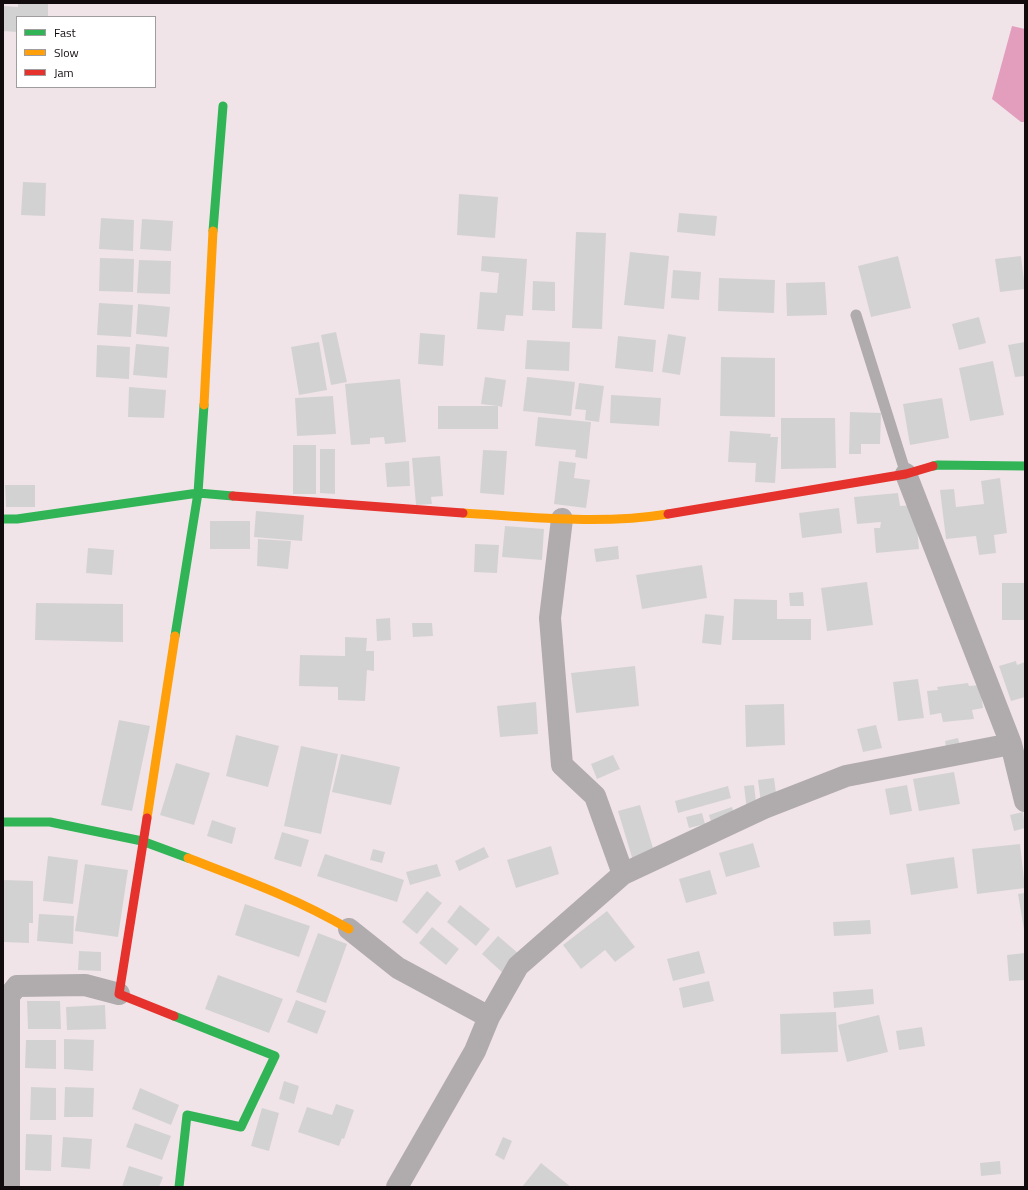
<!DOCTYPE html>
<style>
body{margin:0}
#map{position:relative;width:1028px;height:1190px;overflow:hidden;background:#f0e4e8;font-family:"Titillium Web",sans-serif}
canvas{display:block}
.frame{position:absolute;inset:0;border:4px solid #120b0e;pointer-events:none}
.legend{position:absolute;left:16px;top:16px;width:140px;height:72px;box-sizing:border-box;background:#fff;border:1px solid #a09d9f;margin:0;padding:5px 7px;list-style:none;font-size:12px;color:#120b0e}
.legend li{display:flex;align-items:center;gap:8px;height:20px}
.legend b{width:20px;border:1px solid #a09d9f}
</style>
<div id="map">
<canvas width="1028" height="1190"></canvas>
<div class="frame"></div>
<ul class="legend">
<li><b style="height:5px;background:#30b455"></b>Fast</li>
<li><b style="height:5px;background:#ff9f0a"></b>Slow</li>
<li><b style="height:5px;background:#e5322d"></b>Jam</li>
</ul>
</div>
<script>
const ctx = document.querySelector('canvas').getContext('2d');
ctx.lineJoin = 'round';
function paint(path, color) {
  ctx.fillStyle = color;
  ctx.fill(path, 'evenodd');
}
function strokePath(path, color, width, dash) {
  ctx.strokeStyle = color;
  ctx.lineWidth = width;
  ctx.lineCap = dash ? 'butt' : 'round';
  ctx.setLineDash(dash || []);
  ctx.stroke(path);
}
const water = new Path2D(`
 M1012,26L1025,29V122H1021L992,99Z`);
const building = new Path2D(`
 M18,3H48V17H17V32L3,31V6L18,7Z
 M23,182L46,183L45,216L21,215Z
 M459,194L498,197L495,238L457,235Z
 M679,213L717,216L715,236L677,232Z
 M101,218L134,220L133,251L99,249Z
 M142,219L173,221L171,251L140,249Z
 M576,232L606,233L602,329L572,328Z
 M630,252L669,256L664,309L624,305Z
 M482,256L527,259L523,316L506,315L504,331L477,329L480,292L497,293L499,273L481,271Z
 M898,256L911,308L871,317L858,266Z
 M1021,256L1025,289L1000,292L995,259Z
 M100,258L134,259L133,292L99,291Z
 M139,260L171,261L170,294L137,293Z
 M673,270L701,272L699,300L671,298Z
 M719,278L775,280L774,313L718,311Z
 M533,281L555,282V311L532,310Z
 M825,282L827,315L787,316L786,283Z
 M99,303L133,305L131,337L97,335Z
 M138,304L170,307L167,337L136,334Z
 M979,317L986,343L959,350L952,324Z
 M336,332L347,382L331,385L321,335Z
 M420,333L445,335L443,366L418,364Z
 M668,334L686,337L680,375L662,372Z
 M618,336L656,340L653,372L615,368Z
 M527,340L570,342L569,371L525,369Z
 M319,342L327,390L299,395L291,347Z
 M1025,342V376L1015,377L1008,345Z
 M136,344L169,347L167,378L133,375Z
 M97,345L130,347L129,379L96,377Z
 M721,357L775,358V417L720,416Z
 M993,361L1004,415L970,421L959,368Z
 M485,377L506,380L502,407L498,406V429H438V406H498L481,404Z
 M527,377L575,382L571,416L523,411Z
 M400,379L406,442L385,444L384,437L370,438V444L351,445L345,384Z
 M579,383L604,386L599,422L585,420L586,410L575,409Z
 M129,387L166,390L164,418L128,417Z
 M611,395L661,398L659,426L610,423Z
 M333,396L336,434L297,436L295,398Z
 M942,398L949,438L910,445L903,404Z
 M850,412L881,413L880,444H861V454H849Z
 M538,417L591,422L587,459L575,457L576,450L535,446Z
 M781,418H835L836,468L781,469Z
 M730,431L771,434L770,437H778L775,483L755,482L756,463L728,462Z
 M293,445H316V494H293Z
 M320,449H335V494L320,493Z
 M483,450L507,451L504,495L480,493Z
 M440,456L443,496L431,497L432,504L416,505L412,458Z
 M409,461L410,486L387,487L385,463Z
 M559,461L576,463L574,478L590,480L586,508L554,504Z
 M1000,478L1007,533L994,535L996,553L979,555L976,536L946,539L940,490L954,489L956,507L984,504L981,481Z
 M5,485H35V507H6Z
 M898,493L900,506L915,505L919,549L876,553L874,528H880L881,522L857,524L854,497Z
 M839,508L842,533L802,538L799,513Z
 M256,511L304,515L302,541L254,537Z
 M210,521H250V549H210Z
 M505,526L544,529L542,560L502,557Z
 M258,539L291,541L288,569L257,566Z
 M475,544L499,545L497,573L474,572Z
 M618,546L619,559L596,562L594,549Z
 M88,548L114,550L112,575L86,573Z
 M702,565L707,598L642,609L636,575Z
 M867,582L873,625L827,631L821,588Z
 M1002,583H1025V620H1002Z
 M803,592L804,606H790L789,593Z
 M734,599L777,600V619H811V640H732Z
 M36,603L123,604V642L35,640Z
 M705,614L724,616L721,645L702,643Z
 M390,618L391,640L377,641L376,619Z
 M412,623H432L433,636L413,637Z
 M345,637L367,638L366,651H374V671L367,670L365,701L338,700V687L299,686L300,655L345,656Z
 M1016,661L1017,665L1025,662V697L1011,701L999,666Z
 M635,666L639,706L576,713L571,673Z
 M918,679L924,718L898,721L893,682Z
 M968,683L969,686L980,685L983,708L972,710L974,719L943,722L941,713L930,715L927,691L938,690L937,687Z
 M536,702L538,734L500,737L497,706Z
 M784,704L785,745L746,747L745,705Z
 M119,720L150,726L132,811L101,805Z
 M876,725L882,748L863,752L857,729Z
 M236,735L279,746L268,787L226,776Z
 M958,738L961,750L947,753L945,741Z
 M301,746L338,754L321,834L284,826Z
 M341,754L400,767L391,805L332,792Z
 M613,755L620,769L597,779L591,764Z
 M176,763L210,773L194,825L160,815Z
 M954,772L960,804L919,811L913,779Z
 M774,778L777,801L761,803L758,780Z
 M754,785L757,810L747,811L744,786Z
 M907,785L912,811L890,815L885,789Z
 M728,786L731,798L678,813L675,801Z
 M640,805L656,858L634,864L618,811Z
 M732,807L734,814L711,822L709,815Z
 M1023,812L1025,828L1014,831L1010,815Z
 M702,813L705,824L689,828L686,817Z
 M212,820L236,828L232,844L207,836Z
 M282,832L309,840L301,867L274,859Z
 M753,843L760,867L726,877L719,853Z
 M1020,844L1025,888L977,894L972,849Z
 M551,846L559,874L516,888L507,860Z
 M484,847L489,857L459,871L455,861Z
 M373,849L385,852L382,863L370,860Z
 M325,854L404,880L397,902L317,876Z
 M48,856L78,860L73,904L43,901Z
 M954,857L958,888L911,895L906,864Z
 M85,864L128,870L118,937L75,931Z
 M437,864L441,876L410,885L406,872Z
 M710,870L717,894L686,903L679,879Z
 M3,880L33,881V923H29V943L3,942Z
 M427,891L442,903L417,934L402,922Z
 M1025,893V930H1024L1018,894Z
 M245,904L310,926L299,957L235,935Z
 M460,905L490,929L476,946L447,922Z
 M607,911L635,947L615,962L605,950L581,969L563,945Z
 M39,914L74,916L73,944L37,941Z
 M870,920L871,934L834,936L833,922Z
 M432,927L459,949L446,965L419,943Z
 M318,933L347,944L326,1003L296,992Z
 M498,936L519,954L503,973L482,954Z
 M79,951L101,952V971L78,970Z
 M699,951L705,973L673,981L667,959Z
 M1025,953V980L1009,981L1007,955Z
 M218,975L283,999L269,1033L205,1009Z
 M709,981L714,1001L683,1008L679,988Z
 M873,989L874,1004L834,1008L833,992Z
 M296,1000L326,1011L317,1034L287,1022Z
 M27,1001H60L61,1029H28Z
 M105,1005L106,1029L67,1030L66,1007Z
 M836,1012L838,1052L781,1054L780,1014Z
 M879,1015L888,1052L847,1062L838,1025Z
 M922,1027L925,1046L899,1050L896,1031Z
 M64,1039L94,1040L93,1071L64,1069Z
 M26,1040H56V1069L25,1068Z
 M284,1081L299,1086L294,1104L279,1099Z
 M31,1087L56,1088V1120H30Z
 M65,1087L94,1088L93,1117H64Z
 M140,1088L179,1105L171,1125L132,1109Z
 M336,1104L354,1110L344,1139L342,1138L339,1146L298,1132L307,1107L332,1115Z
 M262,1108L279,1113L269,1151L251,1146Z
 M135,1123L171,1136L162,1160L126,1147Z
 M26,1134L52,1135L51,1171L25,1170Z
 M63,1137L92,1139L90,1169L61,1167Z
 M503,1137L512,1141L504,1160L495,1155Z
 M1000,1161L1001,1174L981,1176L980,1163Z
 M541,1163L571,1187H522Z
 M129,1166L163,1177L159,1187H122Z`);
const lane = new Path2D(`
 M856,315L906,474`);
const street = new Path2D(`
 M906,474L1011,744L1025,801
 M562,519L550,618L562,765L595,796L623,874
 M349,929L398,968L489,1017
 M9,1187V996L17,986L85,985L119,994
 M397,1187L475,1051L489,1017L518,966L623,874L764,808L846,776L1011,744`);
const fast = new Path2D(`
 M213,231L223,106
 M933,466L938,465L1025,466
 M3,519H17L198,493L233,496
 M175,636L198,493L204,405
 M3,822H50L142,841L188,858
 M174,1016L275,1056L241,1127L187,1115L179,1187`);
const slow = new Path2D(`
 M204,405L213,231
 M463,513C531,517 600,525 668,514
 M147,818L175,636
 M188,858C245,880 296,898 349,929`);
const jam = new Path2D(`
 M233,496L463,513
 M668,514L906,474L933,466
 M147,818L119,994L174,1016`);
paint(water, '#e39dbd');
paint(building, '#d3d2d2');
strokePath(lane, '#b0abac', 11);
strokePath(street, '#b0abac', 22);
strokePath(fast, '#30b455', 9);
strokePath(slow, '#ff9f0a', 9);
strokePath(jam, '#e5322d', 9);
</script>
